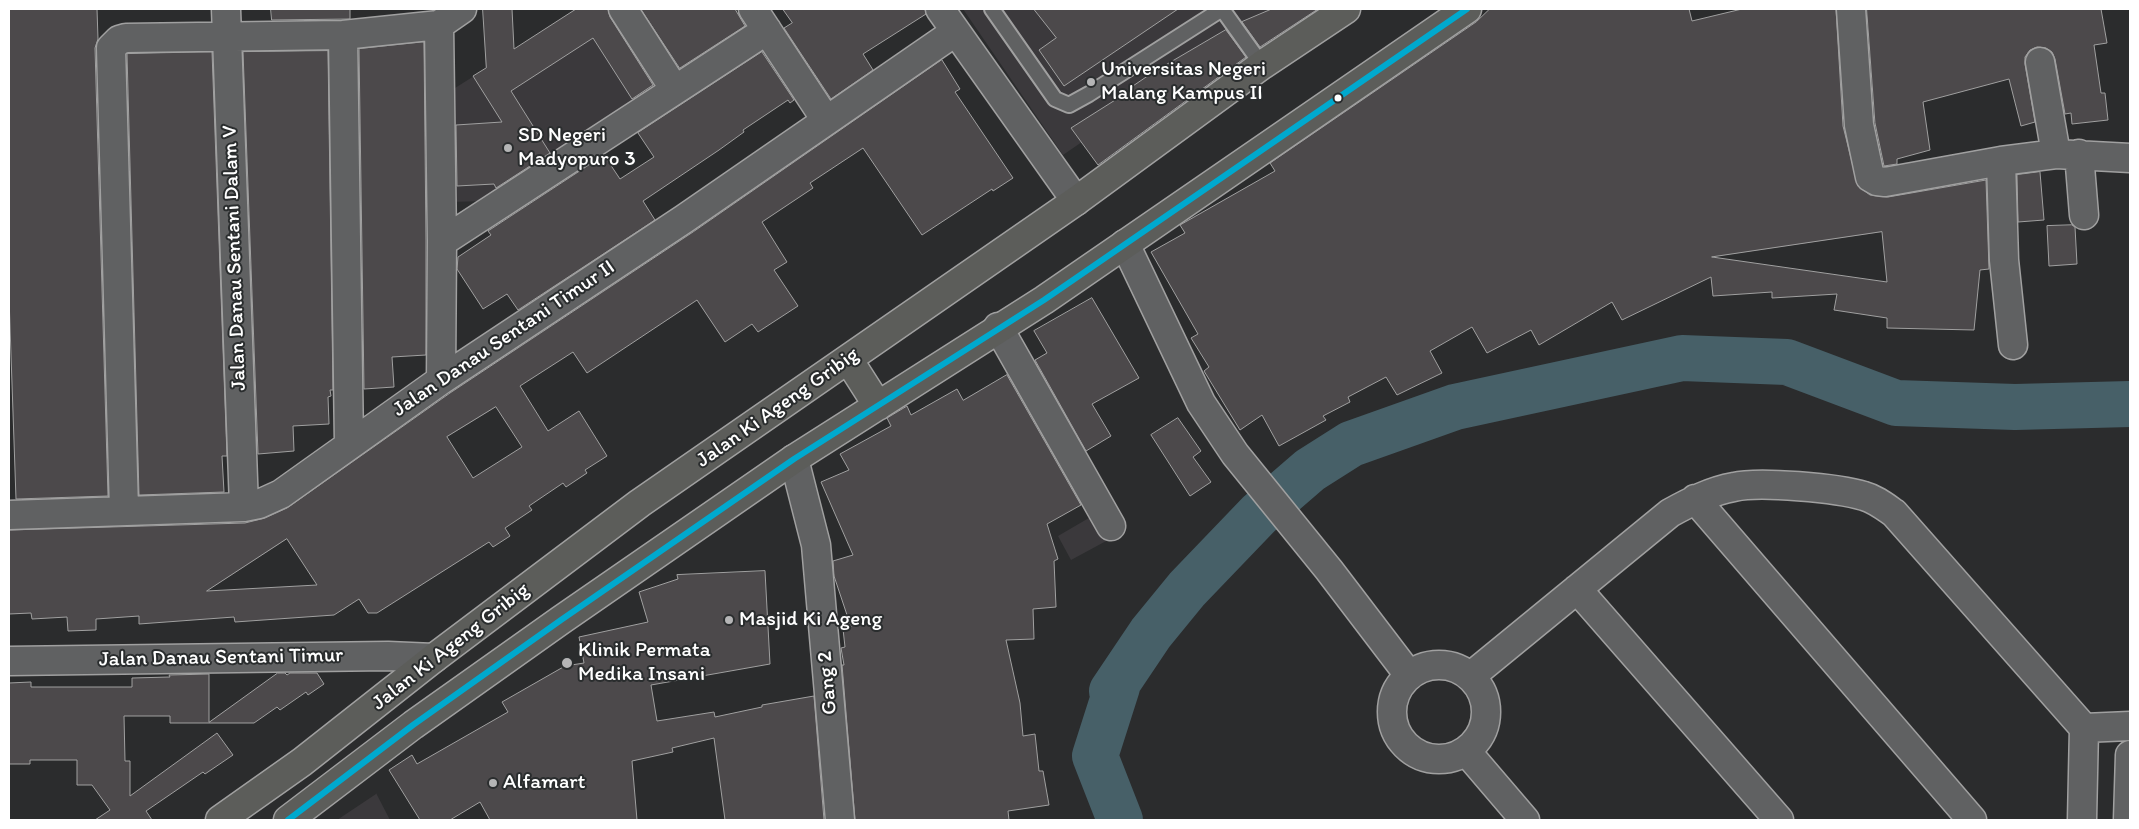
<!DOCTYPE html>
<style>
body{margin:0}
#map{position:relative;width:2139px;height:829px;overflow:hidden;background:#2b2c2d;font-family:Itim,sans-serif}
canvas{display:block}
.frame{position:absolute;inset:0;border:10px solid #fff;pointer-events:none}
</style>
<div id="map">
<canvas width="2139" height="829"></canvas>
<div class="frame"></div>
</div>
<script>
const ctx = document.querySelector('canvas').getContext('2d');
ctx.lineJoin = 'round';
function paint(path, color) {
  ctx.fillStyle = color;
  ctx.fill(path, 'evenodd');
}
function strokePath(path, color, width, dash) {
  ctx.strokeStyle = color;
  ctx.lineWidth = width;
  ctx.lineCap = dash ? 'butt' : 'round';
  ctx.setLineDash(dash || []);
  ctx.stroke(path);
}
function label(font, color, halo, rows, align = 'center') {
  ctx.font = font + ' Itim,sans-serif';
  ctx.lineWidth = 4;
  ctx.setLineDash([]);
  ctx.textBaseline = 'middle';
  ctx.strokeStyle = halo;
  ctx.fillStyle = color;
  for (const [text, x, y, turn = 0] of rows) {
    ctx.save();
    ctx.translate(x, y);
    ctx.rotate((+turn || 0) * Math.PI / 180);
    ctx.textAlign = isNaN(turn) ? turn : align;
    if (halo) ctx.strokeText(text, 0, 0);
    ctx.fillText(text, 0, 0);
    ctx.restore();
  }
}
const built = new Path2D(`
 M581,9H603L653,83V90L489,201L448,202L447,93Z
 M963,9H1275L1063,155Z
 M1094,515L1108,540L1071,560L1058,536Z
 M376,793L390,820H337L376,794Z`);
const river = new Path2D(`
 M1120,820L1095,756L1117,687L1112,691L1151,633L1187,589L1259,514L1310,470L1351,444L1455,407L1682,358L1787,362L1896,403L2015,407L2130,404`);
const building = new Path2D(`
 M9,9H97L98,39L95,48L108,496L16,499L9,297Z
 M271,9H350V19L272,20Z
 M483,9H512L514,49L576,9H608L610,17L653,85L632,99L593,38L511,91L550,153L496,188L494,184L457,186L456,125L502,122L473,76L486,68Z
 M641,9H735L745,26L680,68Z
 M783,9H925L926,14L863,54L873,70L831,99L784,28L792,23Z
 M1034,9H1178L1064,86L1039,50L1056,38Z
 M1272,9H1318L1260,47L1242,22Z
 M1490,9H1689L1692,21L1742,9H1836L1843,126L1858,186L1870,195L1888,197L1986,180L1989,269L1980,270L1974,330L1887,328V318L1834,310L1837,294L1772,298V292L1713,296L1711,277L1622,320L1612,302L1539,345L1531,330L1487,353L1472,327L1430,351L1442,373L1397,395L1386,377L1348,397L1350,402L1323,416L1326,420L1279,446L1262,415L1240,430L1204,371L1209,367L1191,338L1198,334L1151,252L1185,233L1180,225L1275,171L1270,163L1476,22ZM1882,232L1887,282L1712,257Z
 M1867,9H2101L2107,43L2094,45L2101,93H2105L2108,120L2072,124L2071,113L2065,114L2055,59L2052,52L2046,48L2037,47L2030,50L2025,57V64L2035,122L2021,126L2009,79L1923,102L1930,150L1897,159V164L1884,166L1875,123Z
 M1226,30L1246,57L1098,165L1071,128L1131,90L1130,88L1152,73Z
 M424,42L426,242V355L392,357L394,387L364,389L359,49Z
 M328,51L333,390H330L331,396L328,397L329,424L293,426L294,451L258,454L243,52Z
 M212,52L227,456H222L224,492L139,495L127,54Z
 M762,52L794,100L790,103L788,100L743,130L744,132L719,150L643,201L655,220L518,310L507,294L483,309L457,269L458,257L491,235L488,231L604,155L620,179L654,157L638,133Z
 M942,60L960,89L955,92L1013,178L993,191L992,189L922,235L863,148L810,183L813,188L762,222L787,262L774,270L798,306L758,332L752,324L725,342L697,300L587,373L573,352L520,386L548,431L579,411L607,456L585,470L587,473L566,487L563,483L529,506L532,510L505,528L510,536L493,547L489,542L377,613H368L359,599L334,615L235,622L234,617L139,624V616L96,619V630L68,631L67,617L32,619L31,613L9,614V530L245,523L265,518L287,508L450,393L693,232ZM496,407L522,447L473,478L447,437ZM287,539L317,585L207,591Z
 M2040,172L2044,220L2018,222L2017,175Z
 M2072,225L2075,227L2077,264L2049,266L2047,226Z
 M1092,298L1139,378L1092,404L1111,436L1086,451L1035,360L1047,353L1034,331Z
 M1007,375L1081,505L1047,524L1058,559L1054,561L1056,607L1033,609L1034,639L1006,640L1020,703L1023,736L1035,734L1039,771H1043L1049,805L1008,811L1009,820H855L842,665H844L841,648L845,647L843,629L851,627L834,576L833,561L853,555L821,482L849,470L840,454L891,426L887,418L907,406L911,415L957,389L963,400Z
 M1178,418L1201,451L1193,457L1211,482L1190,496L1151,435Z
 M765,571L770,664L651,685L657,721L714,712L715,717L762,707V705L814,696L824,820H725L714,738L672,748L673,752L632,761L637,820H490L480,802L450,820H420L389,770L412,755L417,764L508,712L502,702L565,666L584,663L579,637L648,622L639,592L678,579L677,575Z
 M278,673H285L287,675L290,673H317L324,684L308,695L306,692L280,710L277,707L254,723H170V716H124L125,761H130V796L217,733L233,755L205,774L203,772L146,811L152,820H95L110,810L92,785H77V760H30V764H9V683L31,682V687H132V678L170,677L169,675L209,674V722Z`);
const service = new Path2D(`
 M992,9L1055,99L1069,105L1089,94L1222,9
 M1222,9L1262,65`);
const minor = new Path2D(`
 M226,9L244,507
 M623,9L675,90
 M753,9L826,120
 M940,9L1076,201
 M1851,9L1859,125L1870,177L1877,181L1885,182L2001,161L2056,154L2130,158
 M439,25L442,242L441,380
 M343,35L349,444
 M2040,62L2056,154
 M2079,154L2084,215
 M2001,161L2004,260L2013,345
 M442,242L767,30
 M1125,244L1201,403L1235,454L1329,570L1409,675
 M998,327L1111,526
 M794,459L816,545L840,820
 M1695,499L1972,820
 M124,510L111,48L119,40L126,38L343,35L439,25L462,9
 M9,515L244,507L259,504L281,494L441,380L684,219L955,32
 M1577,589L1779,820
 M9,661L388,656L434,658
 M1392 712a47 47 0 1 1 94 0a47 47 0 1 1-94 0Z
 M1471,676L1670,513C1690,502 1711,491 1734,487C1759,481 1838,488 1864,496C1875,499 1884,506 1894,513L2084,728L2130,726
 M1466,751L1525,820
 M2082,820L2084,728
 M2128,820L2130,755`);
const primary = new Path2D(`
 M848,359L878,406
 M220,820L302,762L434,658L640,503L1076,201L1262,65L1346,9
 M288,820L413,725L561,620L794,459L1044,300L1467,9`);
const bus1 = new Path2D(`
 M288,820L413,725L561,620L794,459L1044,300L1467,9`);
const markers = [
 [1091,82,5,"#b5b5b6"],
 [1338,98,4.5,"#fff"],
 [508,148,5,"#b5b5b6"],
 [729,620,5,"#b5b5b6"],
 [567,663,6,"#b5b5b6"],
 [493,783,5,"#b5b5b6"]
];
const poiNames = [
 ["Universitas Negeri",1101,70],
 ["Malang Kampus II",1101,94],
 ["SD Negeri",518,136],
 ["Madyopuro 3",518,160],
 ["Masjid Ki Ageng",739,620],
 ["Klinik Permata",578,651],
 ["Medika Insani",578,675],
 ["Alfamart",503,783]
];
const streetNames = [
 ["Jalan Danau Sentani Dalam V",235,258,-92],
 ["Jalan Danau Sentani Timur II",504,339,-34],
 ["Jalan Ki Ageng Gribig",778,408,-35],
 ["Jalan Ki Ageng Gribig",451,647,-38],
 ["Jalan Danau Sentani Timur",221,658,-1],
 ["Gang 2",828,683,-95]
];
paint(built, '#3b393c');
strokePath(river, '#476068', 46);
paint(building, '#4c494b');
strokePath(building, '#a0a0a0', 1);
strokePath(service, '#a0a0a0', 18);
strokePath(minor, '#a0a0a0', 31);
strokePath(primary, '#a0a0a0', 31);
strokePath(service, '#606162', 14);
strokePath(minor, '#606162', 28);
strokePath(primary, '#5c5d5a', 28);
strokePath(bus1, '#00a9ce', 6);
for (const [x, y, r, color] of markers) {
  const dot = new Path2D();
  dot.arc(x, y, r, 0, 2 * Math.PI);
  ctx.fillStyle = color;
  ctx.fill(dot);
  strokePath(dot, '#2a2d2e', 2);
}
label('21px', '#fff', '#2a2d2e', poiNames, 'left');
label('21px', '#fff', '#2a2d2e', streetNames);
</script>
